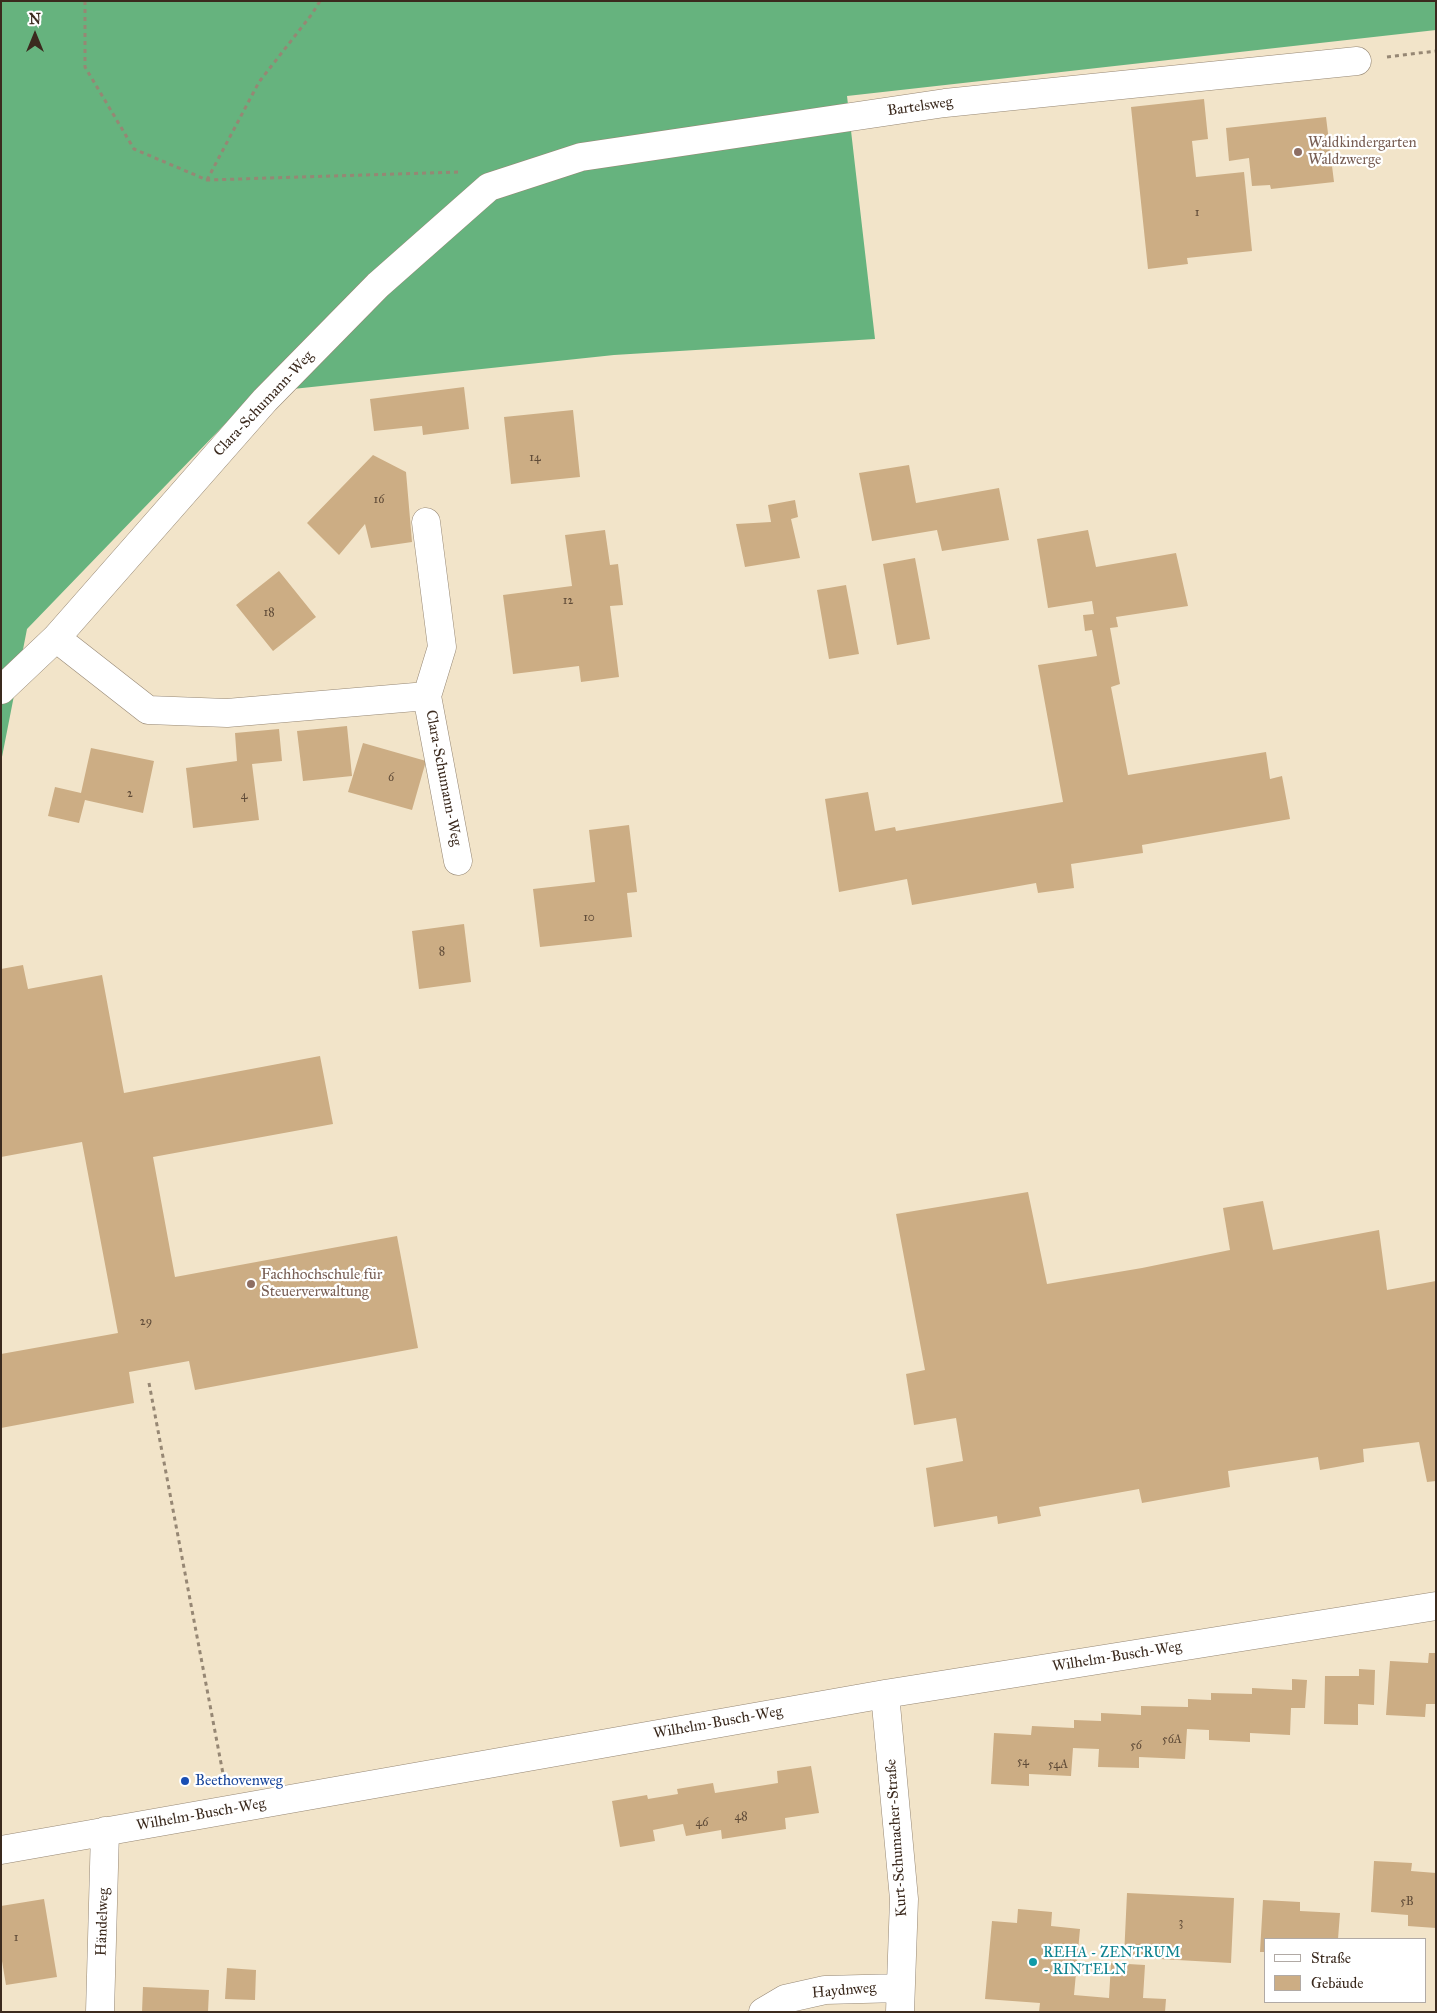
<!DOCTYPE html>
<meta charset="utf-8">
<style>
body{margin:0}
#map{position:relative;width:1437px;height:2013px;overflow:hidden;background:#f2e4c9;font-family:"IM FELL Great Primer",serif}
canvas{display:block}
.frame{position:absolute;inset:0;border:2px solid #3b2a1e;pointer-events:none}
.legend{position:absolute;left:1264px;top:1938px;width:162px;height:65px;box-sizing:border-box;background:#fff;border:1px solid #b1aaa5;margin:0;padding:6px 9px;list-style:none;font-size:15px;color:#3b2a1e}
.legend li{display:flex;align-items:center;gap:10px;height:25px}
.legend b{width:25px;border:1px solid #b1aaa5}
.north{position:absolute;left:10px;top:10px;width:50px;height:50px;-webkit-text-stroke:4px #fff;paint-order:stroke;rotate:0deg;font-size:14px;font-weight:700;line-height:20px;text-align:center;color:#3b2a1e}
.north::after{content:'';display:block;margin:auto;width:18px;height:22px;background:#3b2a1e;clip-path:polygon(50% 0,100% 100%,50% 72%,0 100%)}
</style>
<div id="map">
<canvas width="1437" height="2013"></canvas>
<div class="frame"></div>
<ul class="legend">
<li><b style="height:6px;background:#fff"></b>Straße</li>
<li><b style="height:14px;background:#ccad84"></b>Gebäude</li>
</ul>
<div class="north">N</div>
</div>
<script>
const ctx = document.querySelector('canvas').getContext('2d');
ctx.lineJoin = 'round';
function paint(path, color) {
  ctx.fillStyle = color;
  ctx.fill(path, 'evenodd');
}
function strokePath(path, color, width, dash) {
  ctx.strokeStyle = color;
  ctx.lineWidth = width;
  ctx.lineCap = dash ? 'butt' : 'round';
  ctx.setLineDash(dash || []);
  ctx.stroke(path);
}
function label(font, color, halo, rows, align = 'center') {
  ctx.font = font + ' "IM FELL Great Primer",serif';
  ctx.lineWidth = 4.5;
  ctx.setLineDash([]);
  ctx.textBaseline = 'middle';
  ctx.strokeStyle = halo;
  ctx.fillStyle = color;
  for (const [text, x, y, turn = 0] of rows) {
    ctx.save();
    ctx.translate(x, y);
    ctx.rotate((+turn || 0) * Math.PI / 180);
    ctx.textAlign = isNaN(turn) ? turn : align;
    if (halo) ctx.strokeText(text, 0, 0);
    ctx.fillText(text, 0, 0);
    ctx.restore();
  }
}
const forest = new Path2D(`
 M1,1H1436V30L847,96L875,339L614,355L255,393L27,629L1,762Z`);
const building = new Path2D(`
 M1204,99L1208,139L1192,141L1196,177L1244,172L1252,251L1187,258L1188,264L1148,269L1131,107Z
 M1326,117L1334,182L1271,189L1270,185L1252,186L1249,158L1229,161L1226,128Z
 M464,387L469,429L423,435L422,426L374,431L370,399Z
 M573,410L580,477L511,484L504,417Z
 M373,455L406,472L412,542L371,548L365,524L339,555L307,523Z
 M909,465L916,503L999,488L1009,540L942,551L937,530L872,541L859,473Z
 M795,500L798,517L791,519L800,558L745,567L736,524L771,522L768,505Z
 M605,530L610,565L618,564L623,605L610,606L619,677L581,682L579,666L513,674L503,595L572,586L565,535Z
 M1088,530L1096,567L1176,553L1188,606L1116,617L1118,627L1110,628L1120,684L1111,687L1128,775L1266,752L1270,779L1282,776L1290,819L1142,845L1143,853L1071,864L1074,888L1038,893L1036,883L912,905L907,879L839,892L825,799L868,792L875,831L895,827L896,831L1063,802L1038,665L1097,656L1092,630L1085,631L1083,615L1094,614L1092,601L1048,608L1037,539Z
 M915,558L930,639L897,645L883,564Z
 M279,571L316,617L273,651L236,605Z
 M846,585L859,654L829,659L817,590Z
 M347,726L352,776L303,781L297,731Z
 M279,729L282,761L252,764L259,820L193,828L186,768L237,761L235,733Z
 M363,743L426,761L412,810L348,792Z
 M91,748L154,761L143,813L85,800L79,823L48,816L55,787L81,793Z
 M629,825L637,892L627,893L632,937L540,947L533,889L595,882L589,830Z
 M464,924L471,982L419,989L412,931Z
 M23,965L28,989L102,975L124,1093L320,1056L333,1124L153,1157L175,1277L397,1236L418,1348L195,1390L189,1361L129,1372L134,1403L1,1428V1354L118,1333L82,1142L1,1157V969Z
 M1028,1192L1047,1284L1142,1268L1230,1250L1223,1208L1263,1201L1273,1250L1379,1230L1387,1290L1436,1281V1481L1427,1482L1419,1442L1363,1449L1364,1462L1320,1470L1318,1457L1228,1471L1230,1487L1142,1503L1139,1489L1039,1507L1041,1516L998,1524L997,1516L934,1527L926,1468L963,1461L956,1418L914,1425L906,1374L925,1370L896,1214Z
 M1429,1653H1436V1704H1426L1425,1717L1386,1715L1390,1661L1428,1663Z
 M1359,1669L1375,1670L1374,1705L1358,1704V1725L1324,1724L1325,1676H1359Z
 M1292,1679L1307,1680L1305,1708H1291L1290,1735L1250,1733V1742L1209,1740V1730L1187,1729L1185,1759L1139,1757V1768L1098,1767L1099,1749L1073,1748L1071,1776L1029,1774V1786L991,1784L994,1733L1031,1735L1032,1726L1074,1728V1720L1101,1721V1713L1141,1715V1706L1188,1707V1699L1211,1700V1693L1252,1694V1688L1292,1690Z
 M811,1766L819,1813L785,1818L786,1829L722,1839L721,1830L686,1836L683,1824L653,1830L655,1841L620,1847L612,1801L647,1795L648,1799L678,1794L677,1789L713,1783L715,1793L747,1788L778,1783L777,1771Z
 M1374,1861L1412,1863L1411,1871L1436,1873V1928L1408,1926V1915L1371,1912Z
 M1127,1893L1234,1898L1231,1963L1124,1957Z
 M44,1899L57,1977L6,1985L1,1955V1906Z
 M1263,1900L1300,1902V1911L1340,1913L1338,1939H1266V1952H1260Z
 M1018,1909L1052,1912L1051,1926L1080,1929L1074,1995L1109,1998L1111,1963L1145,1965L1143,1998L1166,1999L1165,2012H1039L1040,2003L985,1999L992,1921L1017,1923Z
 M227,1968L256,1970L255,2000L225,1999Z
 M143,1987L209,1990L208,2012H142Z`);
const path = new Path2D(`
 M85,1V67L134,149L207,180L458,172
 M1387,57L1436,51
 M207,180L259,82L312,14L320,1
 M149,1383L224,1779`);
const minor = new Path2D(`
 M56,638L148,710L227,713L427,696L442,647L426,522
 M1,690L56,638L265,400L378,285L489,187L581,157L945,103L1357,61
 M427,696L458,861
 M885,1694L904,1899L900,2012
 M1,1850L885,1694L1436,1606
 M100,2012L105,1831
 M763,2012L785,1999L825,1990L900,1988`);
const markers = [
 [1298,152,5,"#8d6e63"],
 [251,1284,5,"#8d6e63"],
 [185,1781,5,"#1a4fb4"],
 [1033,1962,5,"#0f9aa8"]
];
const numberNames = [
 ["1",1197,213],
 ["14",535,458],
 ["16",379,500],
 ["12",568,601],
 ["18",269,613],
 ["6",391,778],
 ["2",130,794],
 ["4",244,796],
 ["10",589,918],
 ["8",442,952],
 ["29",146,1322],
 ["56A",1172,1740],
 ["56",1136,1746],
 ["54",1023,1762],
 ["54A",1058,1765],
 ["48",741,1817],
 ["46",702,1823],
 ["5B",1407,1902],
 ["3",1181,1923],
 ["1",16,1938]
];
const streetNames = [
 ["Bartelsweg",920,107,-8],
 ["Clara-Schumann-Weg",264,404,-47],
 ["Clara-Schumann-Weg",443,778,79],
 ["Wilhelm-Busch-Weg",1117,1657,-9],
 ["Wilhelm-Busch-Weg",718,1723,-10],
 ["Wilhelm-Busch-Weg",201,1815,-10],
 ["Kurt-Schumacher-Straße",897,1838,-94],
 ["Händelweg",103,1922,-88],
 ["Haydnweg",844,1991,-5]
];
const educationNames = [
 ["Waldkindergarten",1308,143],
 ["Waldzwerge",1308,160],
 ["Fachhochschule für",261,1275],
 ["Steuerverwaltung",261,1292]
];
const transitNames = [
 ["Beethovenweg",195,1781]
];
const cultureNames = [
 ["REHA - ZENTRUM",1043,1953],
 ["- RINTELN",1043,1970]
];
paint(forest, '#66b37e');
paint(building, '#ccad84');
strokePath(minor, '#968774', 29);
strokePath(path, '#968774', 3, [4, 4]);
strokePath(minor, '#fff', 28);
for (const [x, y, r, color] of markers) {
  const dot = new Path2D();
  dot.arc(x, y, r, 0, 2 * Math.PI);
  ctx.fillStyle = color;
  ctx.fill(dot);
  strokePath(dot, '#fff', 2);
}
label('12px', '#5f4b38', null, numberNames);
label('15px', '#3b2a1e', '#fff', streetNames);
label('15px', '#785e54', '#fff', educationNames, 'left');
label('15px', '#164399', '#fff', transitNames, 'left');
label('15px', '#0d838f', '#fff', cultureNames, 'left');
</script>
